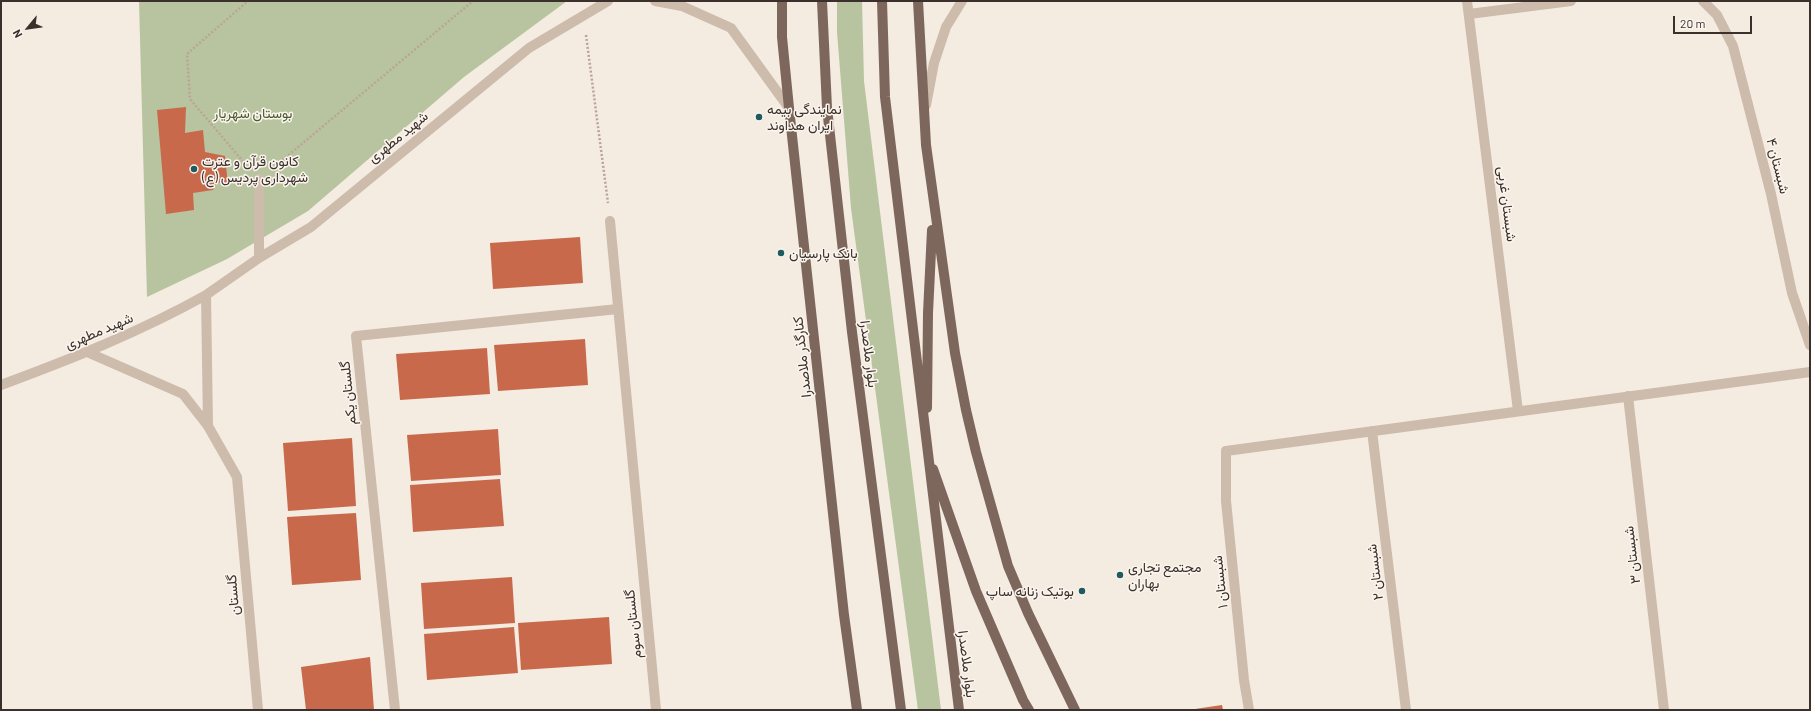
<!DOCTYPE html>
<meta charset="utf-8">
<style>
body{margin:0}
#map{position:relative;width:1811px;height:711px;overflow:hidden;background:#f4ebe1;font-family:Barlow,sans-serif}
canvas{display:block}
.frame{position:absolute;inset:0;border:2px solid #3b302b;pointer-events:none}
.north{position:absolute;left:8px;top:8px;width:40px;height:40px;-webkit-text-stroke:3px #fbf5ee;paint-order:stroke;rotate:241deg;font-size:11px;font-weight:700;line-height:16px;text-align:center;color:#3b302b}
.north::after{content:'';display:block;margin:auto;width:14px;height:18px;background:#3b302b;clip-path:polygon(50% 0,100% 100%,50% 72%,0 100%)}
.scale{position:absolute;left:1673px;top:16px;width:79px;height:18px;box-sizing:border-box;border:2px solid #3b302b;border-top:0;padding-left:5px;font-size:12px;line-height:14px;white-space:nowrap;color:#3b302b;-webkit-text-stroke:3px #fbf5ee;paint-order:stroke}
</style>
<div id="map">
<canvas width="1811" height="711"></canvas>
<div class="frame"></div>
<div class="north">N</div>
<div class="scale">20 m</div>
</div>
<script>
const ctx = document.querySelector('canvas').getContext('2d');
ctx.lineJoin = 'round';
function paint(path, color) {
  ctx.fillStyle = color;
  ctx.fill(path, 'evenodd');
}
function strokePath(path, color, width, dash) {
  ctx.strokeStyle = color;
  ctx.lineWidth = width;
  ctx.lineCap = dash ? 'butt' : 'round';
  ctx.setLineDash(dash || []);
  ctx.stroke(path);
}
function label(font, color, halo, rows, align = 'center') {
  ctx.font = font + ' Barlow,Vazirmatn,sans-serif';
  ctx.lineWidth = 3;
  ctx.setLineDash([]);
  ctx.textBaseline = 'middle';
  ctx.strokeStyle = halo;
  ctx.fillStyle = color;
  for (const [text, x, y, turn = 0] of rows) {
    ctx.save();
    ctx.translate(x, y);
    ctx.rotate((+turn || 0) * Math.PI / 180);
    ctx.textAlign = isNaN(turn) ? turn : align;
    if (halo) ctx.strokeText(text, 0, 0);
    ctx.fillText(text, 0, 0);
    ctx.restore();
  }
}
const green = new Path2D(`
 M139,1H567L464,77L308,211L227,259L147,297Z
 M837,1H862L864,81L941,710H918L851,208L837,32Z`);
const building = new Path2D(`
 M186,107L185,133L203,130L205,152L225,156L228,185L217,182L213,190L193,193L194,210L166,214L157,110Z
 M580,237L583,283L493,289L490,243Z
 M585,339L588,385L498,391L494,345Z
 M487,348L490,394L400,400L396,354Z
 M498,429L501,475L411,481L407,435Z
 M352,438L356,506L288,511L283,443Z
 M500,479L504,526L413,532L410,485Z
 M356,513L361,580L292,585L287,517Z
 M512,577L515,623L424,629L421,583Z
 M609,617L612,664L521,670L518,623Z
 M514,627L518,673L427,680L424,634Z
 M370,657L374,710H306L301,667Z
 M1222,705L1223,710H1195V709Z`);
const path = new Path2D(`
 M586,35L608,203
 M246,165L190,99L187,54L248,1
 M273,168L473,1`);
const minor = new Path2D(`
 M655,1L682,6L731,28L789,108
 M1467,1L1518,411
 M1703,1L1717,15L1733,46L1771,194L1792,293L1810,345
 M1469,14L1571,1
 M926,105L934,63L946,27L962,1
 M259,179V258
 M610,221L656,710
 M87,352L183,394L208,426L237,477L258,710
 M1,385C71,359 140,332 206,295
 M1628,396L1664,710
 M208,426L206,295L259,258L311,227L529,48L608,1
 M1372,431L1406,710
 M395,710L356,336L618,309
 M1249,710L1244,680L1226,501V451L1810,372`);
const major = new Path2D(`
 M782,1V37L789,108L844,615L857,710
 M822,1L827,108L852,332L901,710
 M882,1L885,97L959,710
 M918,1L926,145L955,353L966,410L976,452L1008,566L1028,613L1075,710
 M927,408L928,313L932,230
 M933,469L976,591L1023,700L1029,710`);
const markers = [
 [759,117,4,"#1f5a5e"],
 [194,169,4,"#1f5a5e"],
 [781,253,4,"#1f5a5e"],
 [1120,575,4,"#1f5a5e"],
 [1082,591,4,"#1f5a5e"]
];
const poiNames = [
 ["نمایندگی بیمه",767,109],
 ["ایران هداوند",767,125],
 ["کانون قرآن و عترت",202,161],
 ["(ع) شهرداری پردیس",202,177],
 ["بانک پارسیان",789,253],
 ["مجتمع تجاری",1128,567],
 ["بهاران",1128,583],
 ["بوتیک زنانه ساپ",1074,591,"right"]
];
const parkNames = [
 ["بوستان شهریار",253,113]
];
const streetNames = [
 ["شهید مطهری",398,137,-39],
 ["شبستان ۴",1778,166,76],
 ["شبستان غربی",1507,204,83],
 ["شهید مطهری",99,331,-23],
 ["بلوار ملاصدرا",869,354,83],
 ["کنارگذر ملاصدرا",802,357,-96],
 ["گلستان یکم",348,393,-96],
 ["شبستان ۳",1632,555,-97],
 ["شبستان ۲",1375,572,-97],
 ["شبستان ۱",1220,582,-96],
 ["گلستان",233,595,-95],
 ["گلستان سوم",633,624,-96],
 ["بلوار ملاصدرا",967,664,83]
];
paint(green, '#b8c4a0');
paint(building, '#c8694b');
strokePath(path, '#b9a596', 2.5, [2, 2]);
strokePath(minor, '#cdbbac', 10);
strokePath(major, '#7d675c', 10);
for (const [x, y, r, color] of markers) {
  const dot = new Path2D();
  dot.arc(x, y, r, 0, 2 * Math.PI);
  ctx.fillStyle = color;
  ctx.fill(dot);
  strokePath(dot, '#fbf5ee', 1.5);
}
label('14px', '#3b302b', '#fbf5ee', poiNames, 'left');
label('14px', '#4a5a2e', '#fbf5ee', parkNames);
label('14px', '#3b302b', '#fbf5ee', streetNames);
</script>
